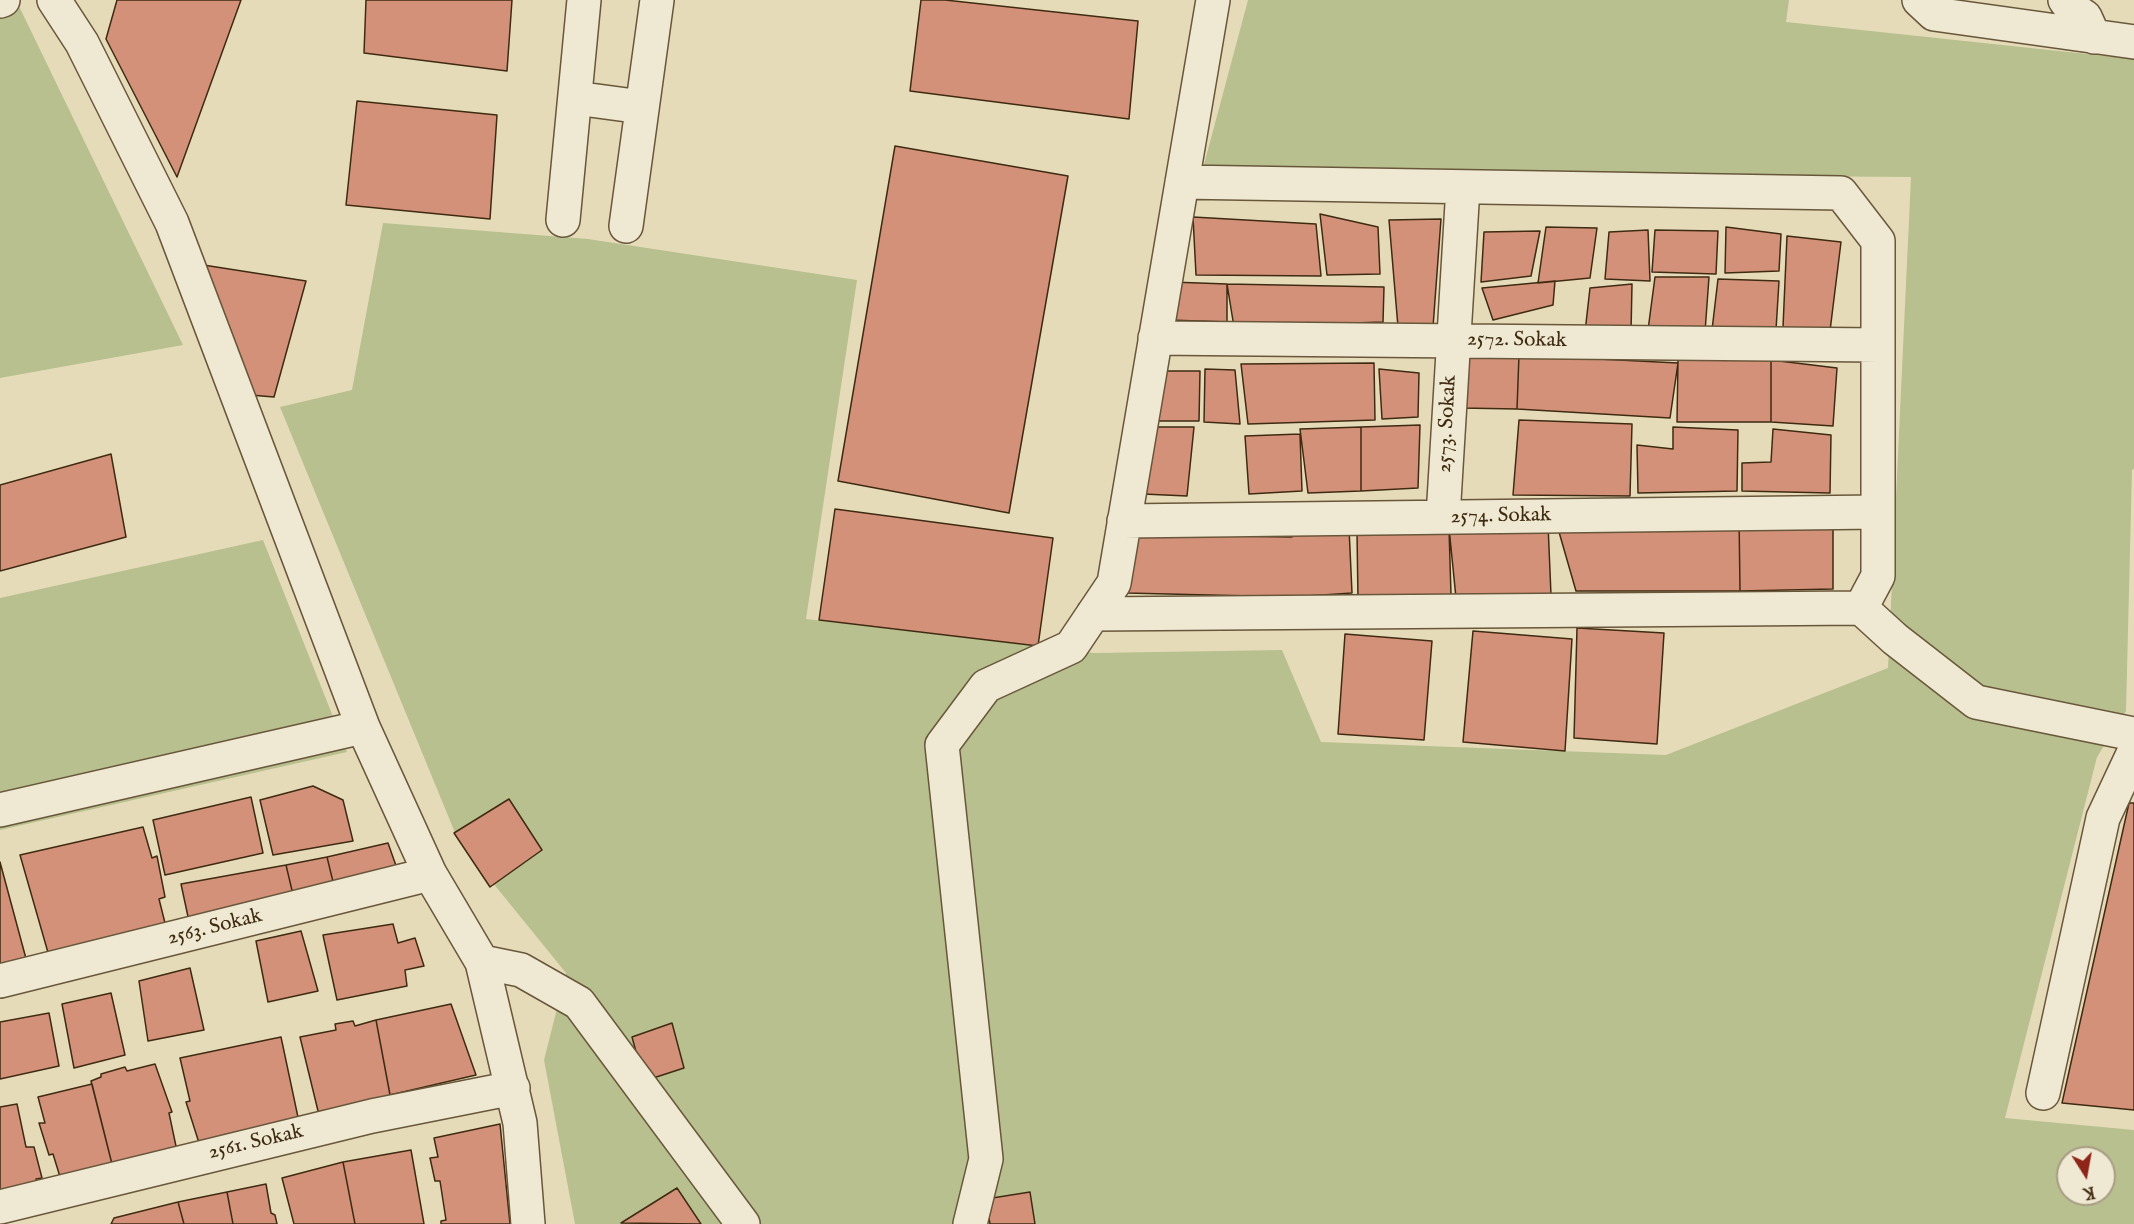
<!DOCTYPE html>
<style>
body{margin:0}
#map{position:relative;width:2134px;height:1224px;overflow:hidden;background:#e6dbb9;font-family:"IM FELL English",serif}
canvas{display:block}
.north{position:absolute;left:2056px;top:1146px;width:60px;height:60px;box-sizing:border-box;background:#efe8d2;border:2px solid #a99c85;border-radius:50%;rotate:169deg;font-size:16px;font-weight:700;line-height:24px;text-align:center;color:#3f2b11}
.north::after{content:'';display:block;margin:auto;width:21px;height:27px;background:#8f2418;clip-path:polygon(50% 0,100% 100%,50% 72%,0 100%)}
</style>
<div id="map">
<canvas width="2134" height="1224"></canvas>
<div class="north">K</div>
</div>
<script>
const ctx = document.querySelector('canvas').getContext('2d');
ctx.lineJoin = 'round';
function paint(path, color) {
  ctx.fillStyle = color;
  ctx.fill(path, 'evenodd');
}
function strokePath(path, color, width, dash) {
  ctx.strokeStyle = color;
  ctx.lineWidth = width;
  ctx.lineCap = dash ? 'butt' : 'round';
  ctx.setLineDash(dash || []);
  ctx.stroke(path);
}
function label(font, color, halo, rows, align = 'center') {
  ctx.font = font + ' "IM FELL English",serif';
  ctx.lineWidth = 4.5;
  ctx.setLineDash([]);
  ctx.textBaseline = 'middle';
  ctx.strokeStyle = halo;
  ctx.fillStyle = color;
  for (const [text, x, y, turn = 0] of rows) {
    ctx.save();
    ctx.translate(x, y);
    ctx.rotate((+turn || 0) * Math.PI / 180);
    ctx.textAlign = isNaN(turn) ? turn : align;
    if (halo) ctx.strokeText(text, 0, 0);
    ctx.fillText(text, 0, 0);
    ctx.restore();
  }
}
const green = new Path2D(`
 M0,0H16L183,345L0,378Z
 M1248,0H1789L1786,22L2134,59V469L2132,470L2126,711L2097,757L2005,1118L2134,1130V1224H575L544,1060L566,973L458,840L280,407L352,390L383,223L588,239L857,280L806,619L1094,653L1282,650L1321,742L1666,755L1888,668L1911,177L1202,172ZM2068,1158H2104V1194H2068Z
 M263,540L347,752L0,830V598Z`);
const building = new Path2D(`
 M117,0H241L177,177L106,39Z
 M366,0H512L507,71L364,53Z
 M921,0H945L1138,21L1129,119L910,91Z
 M357,101L497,115L490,219L346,205Z
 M895,146L1068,176L1009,513L838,481Z
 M1320,214L1378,227L1380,274L1327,275Z
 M1193,217L1316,224L1321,276L1196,275Z
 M1441,219L1433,327H1398L1389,220Z
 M1546,227L1597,228L1590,278L1538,283Z
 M1726,227L1781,234L1779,271L1725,273Z
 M1648,230L1650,281L1605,279L1609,232Z
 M1655,230L1718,231L1716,274L1652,272Z
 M1540,231L1531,276L1481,282L1484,232Z
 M1787,236L1841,242L1830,331L1783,327Z
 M197,264L306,281L274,397L250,395Z
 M1655,277H1709L1705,332L1648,330Z
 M1718,279L1779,281L1776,330H1712Z
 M1555,281L1553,305L1493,320L1482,288Z
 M1171,282L1227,284V322L1169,320Z
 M1227,284L1384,287L1383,322L1234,327Z
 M1632,284L1631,333L1585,332L1590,288Z
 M1464,354L1519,355L1517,409L1461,408Z
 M1519,355L1678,363L1670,418L1517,409Z
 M1678,358L1771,360V422H1677Z
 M1771,360L1837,368L1833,426L1771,422Z
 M1374,363L1375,420L1248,424L1241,364Z
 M1205,369L1235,370L1240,424L1204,422Z
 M1379,369L1419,373L1418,417L1382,419Z
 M1156,371H1200L1199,421H1150Z
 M1519,420L1632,424L1630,496L1513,495Z
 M1420,425L1418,488L1361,491V427Z
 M1146,427H1194L1187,496L1143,494Z
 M1361,427V491L1308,493L1300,429Z
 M1673,427L1738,430L1737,491L1638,493L1637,445L1673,449Z
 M1773,429L1831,435L1830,493L1742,491V463L1771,462Z
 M1300,434L1302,491L1249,494L1245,436Z
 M111,454L126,537L0,571V485Z
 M835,509L1053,538L1038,646L819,620Z
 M1739,514L1833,518V589L1740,591Z
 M1739,514L1740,591H1576L1557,525Z
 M1548,524L1551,595L1456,598L1449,528Z
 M1292,526L1349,528L1352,593L1293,597L1126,593L1131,528L1236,536L1292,537Z
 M1449,528L1451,595L1358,600L1357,532Z
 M1577,628L1664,633L1657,744L1574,738Z
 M1473,631L1572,639L1565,751L1463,742Z
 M1345,634L1432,641L1424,740L1338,734Z
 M313,786L343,800L353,841L273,855L260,800Z
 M251,797L263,853L165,875L153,820Z
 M509,799L542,850L490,887L454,833Z
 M2129,803H2134V1110L2062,1103Z
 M143,827L152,858L157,856L165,897L159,899L168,935L49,956L20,855Z
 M388,843L400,877L336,894L327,857Z
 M327,857L336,894L295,903L286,865Z
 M0,862L28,966L0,972Z
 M286,865L295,903L190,926L181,884Z
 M393,924L398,943L415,938L424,966L405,970L407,986L337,1000L323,935Z
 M301,931L318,991L268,1002L256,941Z
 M190,968L204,1030L148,1041L139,981Z
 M111,993L125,1055L74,1068L62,1004Z
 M451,1004L476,1075L390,1095L376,1020Z
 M49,1013L59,1066L0,1079V1022Z
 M376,1020L391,1100L319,1115L300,1037L336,1030L335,1024L353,1021L355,1026Z
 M672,1023L684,1068L644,1081L632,1037Z
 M281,1037L299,1122L200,1146L186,1102L190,1101L180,1058Z
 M155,1064L172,1112L169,1113L177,1151L113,1168L91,1081L101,1077V1074L125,1067L127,1071Z
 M92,1084L113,1168L61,1180L53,1154L49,1155L39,1123H45L38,1097Z
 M17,1104L26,1147H34L42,1178L36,1179L39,1188L0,1198V1107Z
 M500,1124L510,1224H441V1221L446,1220L440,1181H435L430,1158L438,1157L434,1138Z
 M411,1150L424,1224H355L343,1162Z
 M343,1162L355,1224H294L282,1178Z
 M266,1184L271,1213L275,1215L277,1224H233L227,1192Z
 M677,1188L701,1224L621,1223Z
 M227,1192L233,1224H184L178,1202Z
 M1030,1192L1035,1224H990L986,1199Z
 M178,1202L184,1224H111L114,1218Z`);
const minor = new Path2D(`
 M54,0L82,43L172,223L363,727L430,874L482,962L520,1123L528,1224
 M1919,0L1934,14L2134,42
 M2065,0L2070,7L2085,17L2094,37
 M0,1L3,0
 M575,98L642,107
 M563,220L584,0
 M626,226L657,0
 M1155,338L1878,345
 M1443,517L1463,187
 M1124,521L1878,512
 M1861,608L1895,639L1976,702L2134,734
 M1093,614L1861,608L1878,576V241L1841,193L1182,182
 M0,810L363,727
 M482,962L521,970L579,1003L743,1224
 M0,981L430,874
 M2043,1093L2103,818L2134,752
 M0,1207L372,1116L513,1088
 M970,1224L986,1159L942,745L986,686L1071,647L1114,583L1213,0`);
const streetNames = [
 ["2572. Sokak",1517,341,1],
 ["2573. Sokak",1448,424,-87],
 ["2574. Sokak",1501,517,-1],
 ["2563. Sokak",215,928,-14],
 ["2561. Sokak",256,1143,-13]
];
paint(green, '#b7c08e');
paint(building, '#d3917a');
strokePath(building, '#3f2b11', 1.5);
strokePath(minor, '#69573b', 36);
strokePath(minor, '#efe8d2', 33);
label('21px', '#3f2b11', '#efe8d2', streetNames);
</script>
